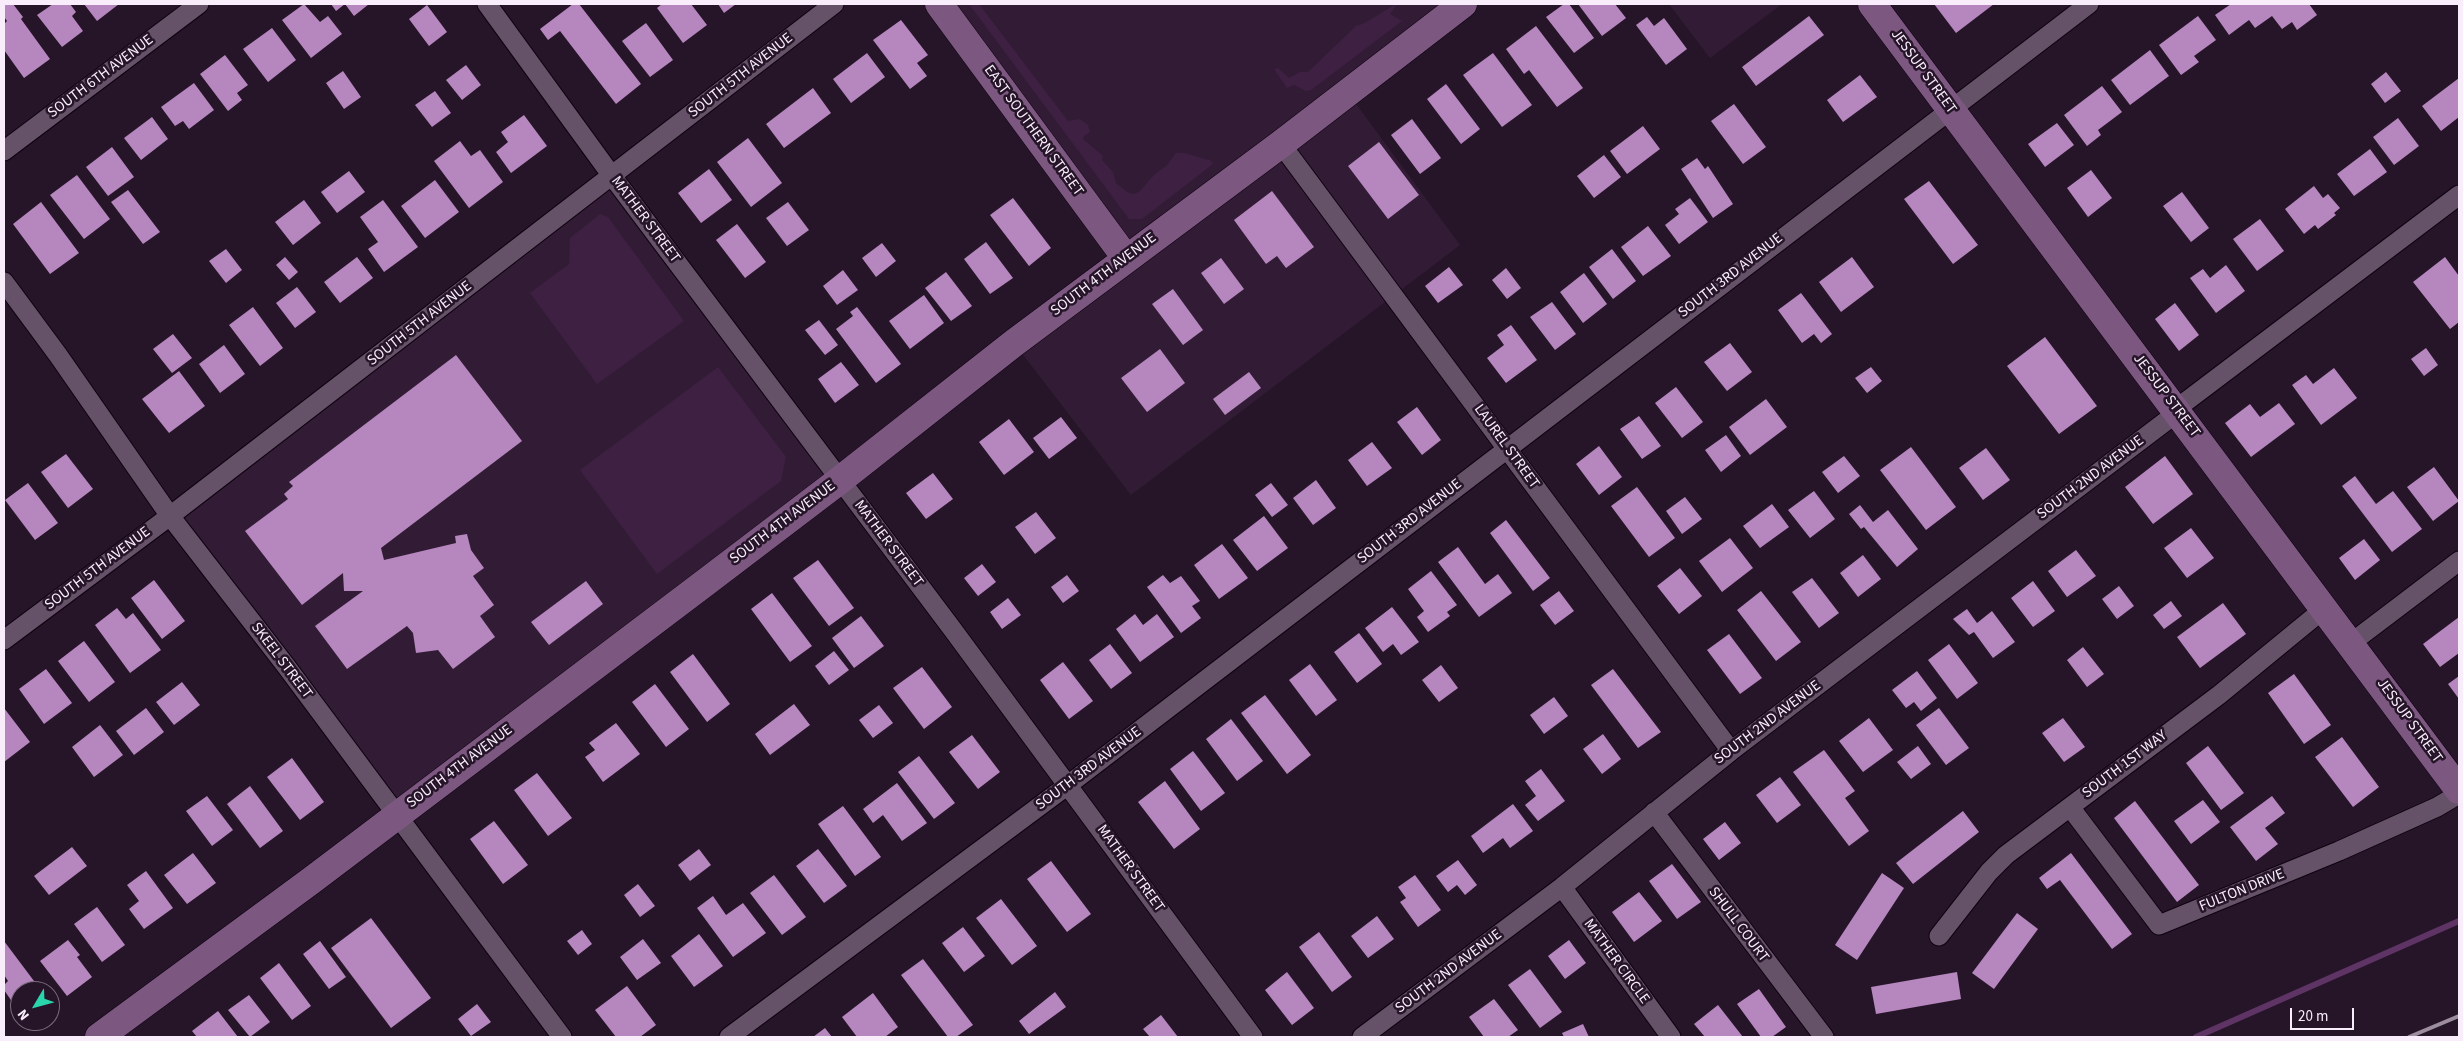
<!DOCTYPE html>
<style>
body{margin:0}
#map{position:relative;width:2463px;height:1041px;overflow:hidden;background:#261529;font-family:"Source Sans 3",sans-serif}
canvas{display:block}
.frame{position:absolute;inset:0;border:5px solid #f9edfb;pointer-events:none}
.north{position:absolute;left:10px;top:981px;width:50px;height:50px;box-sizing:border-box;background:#261529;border:1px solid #7a6b7d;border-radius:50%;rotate:233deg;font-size:14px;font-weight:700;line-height:20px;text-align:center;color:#f9edfb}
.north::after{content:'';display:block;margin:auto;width:18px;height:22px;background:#2ad5ac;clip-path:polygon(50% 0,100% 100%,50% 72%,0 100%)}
.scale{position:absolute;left:2290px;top:1008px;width:64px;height:22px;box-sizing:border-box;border:2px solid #f9edfb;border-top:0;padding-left:6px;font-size:15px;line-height:18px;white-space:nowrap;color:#f9edfb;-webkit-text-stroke:4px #261529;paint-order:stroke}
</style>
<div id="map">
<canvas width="2463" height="1041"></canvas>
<div class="frame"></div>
<div class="north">N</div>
<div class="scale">20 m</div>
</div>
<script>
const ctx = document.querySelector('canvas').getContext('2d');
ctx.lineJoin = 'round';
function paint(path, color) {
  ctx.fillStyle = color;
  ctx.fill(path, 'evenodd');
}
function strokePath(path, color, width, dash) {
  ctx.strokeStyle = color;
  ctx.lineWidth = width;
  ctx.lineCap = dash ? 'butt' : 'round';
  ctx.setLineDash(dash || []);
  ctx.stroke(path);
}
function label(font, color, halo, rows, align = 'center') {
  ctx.font = font + ' "Source Sans 3",sans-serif';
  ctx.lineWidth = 5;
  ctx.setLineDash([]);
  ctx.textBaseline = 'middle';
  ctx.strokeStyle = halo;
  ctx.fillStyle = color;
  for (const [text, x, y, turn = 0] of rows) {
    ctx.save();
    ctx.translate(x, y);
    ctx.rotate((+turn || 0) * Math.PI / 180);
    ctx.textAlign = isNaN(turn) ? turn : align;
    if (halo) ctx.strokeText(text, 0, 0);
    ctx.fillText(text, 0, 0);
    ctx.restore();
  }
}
const built = new Path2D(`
 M939,4H1463L1348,93L1460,245L1131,495L1014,343L1126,258Z
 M1669,4H1782L1710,58Z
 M610,174L838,477L394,813L168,513Z`);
const green = new Path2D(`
 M969,4H979L1068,121L1080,119L1088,125L1090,132L1084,136L1083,139L1103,156L1102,160L1113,172L1116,183L1127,192L1134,194L1140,191L1154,175L1167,165L1176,153C1187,151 1199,159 1210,160L1213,164L1142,219H1129Z
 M1397,4L1390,14L1402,21L1311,90L1306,91L1294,85L1287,88L1274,69L1278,68L1289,78L1300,72H1308L1356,26C1371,22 1383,10 1397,4Z
 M600,214L608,217L684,321L597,384L530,293L569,264L570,238Z
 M718,367L786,457L781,481L657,574L580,470Z`);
const stream = new Path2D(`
 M2196,1037L2459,921`);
const building = new Path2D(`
 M4,4H13L23,17L21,19L50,59L24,78L4,50V24L7,21L4,17Z
 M53,4H70L76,12L72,16L83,31L62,47L37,15Z
 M84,4H119L97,21Z
 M304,4L320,22L328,16L342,34L311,58L282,20Z
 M331,4H369L354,16L345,4L336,11Z
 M573,4H579L641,84L616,104L560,31L548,40L540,29Z
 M662,4H691L707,25L683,43L657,8Z
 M718,4H736L724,13Z
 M1564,4H1569L1594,38L1574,53L1546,17Z
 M1578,4H1615L1626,18L1602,36Z
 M1934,4H1994L1956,33Z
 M2231,4H2309L2317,15L2297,30L2292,22L2282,29L2272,16L2255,28L2249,20L2229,35L2215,15Z
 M427,5L447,32L429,46L409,19Z
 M1809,16L1824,35L1756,86L1742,67Z
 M2198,16L2216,40L2194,56L2199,62L2181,75L2159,45Z
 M1647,17L1654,26L1664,18L1687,49L1666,65L1636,25Z
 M901,20L928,55L917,63L927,76L910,89L873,40Z
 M646,23L673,60L650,77L622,41Z
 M1536,26L1583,88L1557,107L1529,70L1524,74L1506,49Z
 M272,28L296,60L268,82L243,49Z
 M2150,50L2169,76L2130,105L2111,80Z
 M867,53L885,77L851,103L833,79Z
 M1493,53L1532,105L1502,127L1463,75Z
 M225,55L248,85L237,93L242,100L228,111L200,74Z
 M466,65L481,85L462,100L446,80Z
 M343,71L361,97L344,109L326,83Z
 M2386,72L2401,91L2385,103L2371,84Z
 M1860,75L1877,97L1843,122L1827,100Z
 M2459,78V117L2441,131L2422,106Z
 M194,83L214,110L189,129L183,121L175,126L161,107Z
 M1446,84L1480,129L1461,144L1427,99Z
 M2102,86L2122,112L2098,130L2101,135L2087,146L2064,115Z
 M813,88L831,113L784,148L766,124Z
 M435,91L451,113L432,127L415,105Z
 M1734,104L1766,147L1743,164L1711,121Z
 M524,115L547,146L511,173L496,152L508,142L501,132Z
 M152,117L168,139L141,160L124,138Z
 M2398,118L2419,146L2394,165L2373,137Z
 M1412,119L1441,158L1420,174L1391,135Z
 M2057,123L2074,145L2045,167L2028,144Z
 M1643,126L1660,149L1627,174L1610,151Z
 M748,138L782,183L751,207L717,162Z
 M460,141L471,156L480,150L503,182L469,208L434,161Z
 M1379,142L1419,195L1388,219L1348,166Z
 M112,147L134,177L108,196L86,167Z
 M2370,149L2387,172L2354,196L2337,174Z
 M1604,155L1621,177L1594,198L1577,176Z
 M1697,158L1705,169L1708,166L1733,204L1713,218L1681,169Z
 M709,169L732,200L701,223L678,193Z
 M2091,170L2112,198L2088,217L2067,188Z
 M349,171L365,192L337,213L321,192Z
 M77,175L110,219L84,239L50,195Z
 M435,180L459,212L425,238L401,206Z
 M1929,181L1978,245L1953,264L1904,199Z
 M2314,186L2323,198L2328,194L2340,208L2334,213L2336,215L2318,229L2315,225L2304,234L2285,209Z
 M128,190L160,232L143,244L111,202Z
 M1272,191L1314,247L1286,268L1277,256L1266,264L1234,220Z
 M2182,192L2209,228L2191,242L2163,206Z
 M1013,198L1051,248L1029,266L990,215Z
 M1690,198L1708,222L1679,244L1665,225L1679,214L1675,209Z
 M304,200L321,223L293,245L275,222Z
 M383,200L418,247L384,272L368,249L378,242L360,217Z
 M41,202L79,253L50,274L13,224Z
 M788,202L809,230L787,246L766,218Z
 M2260,219L2284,251L2257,271L2233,239Z
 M737,224L766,262L745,278L716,240Z
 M1648,226L1671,256L1643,276L1621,247Z
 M986,242L1013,278L990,294L964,259Z
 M882,243L896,261L876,277L862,258Z
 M226,249L242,270L226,283L209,261Z
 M1612,249L1636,281L1613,299L1589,267Z
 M285,257L298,272L289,280L276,265Z
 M357,257L373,278L340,303L324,282Z
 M1852,257L1874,287L1841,312L1819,282Z
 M2445,257L2459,276V322L2450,329L2413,282Z
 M1221,258L1244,289L1224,304L1201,273Z
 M2226,265L2245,291L2216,313L2190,278L2203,269L2210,278Z
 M1449,267L1463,285L1438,303L1425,286Z
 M1506,268L1521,288L1507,299L1492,280Z
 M843,270L858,290L837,305L823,286Z
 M946,272L972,306L951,321L925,288Z
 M1584,273L1607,304L1583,323L1560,292Z
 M297,287L316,312L295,328L276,303Z
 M1173,289L1203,330L1183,345L1152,304Z
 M1801,293L1832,334L1821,343L1814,334L1802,343L1778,310Z
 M924,295L944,323L910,349L889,321Z
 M1552,302L1576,334L1555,350L1530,317Z
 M2175,303L2199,335L2179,351L2155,319Z
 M253,307L283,348L260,366L229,325Z
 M857,307L901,364L876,383L836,329L853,316L850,312Z
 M819,320L838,345L825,355L805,330Z
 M1511,325L1537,360L1506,383L1487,358L1504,345L1497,335Z
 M173,334L192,358L172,373L153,349Z
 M2045,337L2097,406L2059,434L2007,366Z
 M1730,343L1752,372L1727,391L1704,362Z
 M224,345L245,374L220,393L199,364Z
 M2426,348L2438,365L2424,376L2411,359Z
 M1160,349L1185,383L1147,412L1121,378Z
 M456,355L522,441L381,548L384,560L456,543L455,536L467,534L471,550L484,568L473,576L494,605L480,616L495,637L453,669L438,650L416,653L413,633L407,626L347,669L315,626L363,591H344L343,573L302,605L245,531L288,499L284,494L293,486L289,482Z
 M841,362L859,385L835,403L818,379Z
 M1871,367L1882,381L1867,393L1855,378Z
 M2334,368L2357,398L2321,425L2292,385L2306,375L2313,384Z
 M179,371L205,406L169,433L142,399Z
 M1249,372L1261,388L1225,415L1213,399Z
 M1676,387L1703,422L1682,438L1655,403Z
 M1766,399L1787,427L1750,455L1729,427Z
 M2279,403L2295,424L2251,457L2225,423L2250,404L2260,417Z
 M1417,407L1441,440L1422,455L1397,422Z
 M1639,416L1661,446L1642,459L1620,429Z
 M1061,417L1077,438L1049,459L1033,438Z
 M1009,419L1034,452L1004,475L979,442Z
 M1726,435L1741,456L1721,472L1705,450Z
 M1372,442L1392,468L1367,486L1348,460Z
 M1599,446L1622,477L1599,495L1576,464Z
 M1911,447L1956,507L1926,530L1880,470Z
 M1986,448L2010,480L1983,500L1959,468Z
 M66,454L93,489L68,508L41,472Z
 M1844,456L1860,476L1838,493L1822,472Z
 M2165,456L2193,494L2153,524L2125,487Z
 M2434,467L2459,501L2433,521L2407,487Z
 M933,473L953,499L926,519L906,493Z
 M2355,476L2376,504L2393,491L2422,529L2392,552L2342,486Z
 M1316,480L1336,508L1313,525L1293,498Z
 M28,483L58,523L35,540L5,500Z
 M1271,483L1288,505L1272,517L1255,495Z
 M1637,487L1675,538L1649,557L1611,506Z
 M1814,491L1835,519L1810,538L1788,510Z
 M1685,497L1702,519L1682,534L1666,511Z
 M1772,504L1789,527L1760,548L1743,526Z
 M1860,505L1873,522L1888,510L1918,549L1897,567L1864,527L1861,529L1849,514Z
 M1036,512L1056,538L1035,554L1015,527Z
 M1264,516L1288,548L1257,571L1233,540Z
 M1506,520L1550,578L1533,591L1490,533Z
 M2191,528L2214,558L2187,578L2164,548Z
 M1730,538L1753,568L1722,592L1699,561Z
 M2364,539L2380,560L2355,580L2339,558Z
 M1222,544L1248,578L1219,599L1194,565Z
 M1458,547L1485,584L1498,574L1512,593L1479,617L1438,562Z
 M2076,550L2096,576L2067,597L2048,571Z
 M1863,555L1881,579L1858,597L1840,573Z
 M818,560L854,608L829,626L793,578Z
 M982,564L996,582L978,596L964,578Z
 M1680,568L1702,596L1679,614L1657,586Z
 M1431,571L1457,605L1447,612L1450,616L1428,632L1417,617L1424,611L1408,589Z
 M1067,575L1079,591L1063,603L1051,587Z
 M1163,575L1170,583L1181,576L1200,601L1192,606L1201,618L1181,633L1147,587Z
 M1812,578L1839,613L1819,628L1792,592Z
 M154,580L185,621L162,639L131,598Z
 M586,581L603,604L549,645L531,622Z
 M2033,581L2055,611L2033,627L2011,598Z
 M2119,586L2134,606L2117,619L2102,599Z
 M1559,591L1574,611L1555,625L1540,605Z
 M1761,591L1801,642L1776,661L1737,610Z
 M772,593L812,646L790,662L751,609Z
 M1008,598L1021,615L1002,629L990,612Z
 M2171,601L2182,616L2164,629L2153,615Z
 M2223,603L2246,634L2200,668L2177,637Z
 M1392,607L1419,642L1401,655L1393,644L1383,652L1365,628Z
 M117,608L126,619L133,613L161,650L130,673L95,625Z
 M1967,609L1977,623L1992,611L2015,642L1993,658L1974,632L1969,635L1953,619Z
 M1135,614L1143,625L1157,614L1174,637L1140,662L1116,629Z
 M861,616L884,646L854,668L832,638Z
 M2459,617V653L2440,667L2423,644Z
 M1359,633L1382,664L1357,683L1334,652Z
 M1729,634L1762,678L1740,694L1707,650Z
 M84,641L115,682L89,702L58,661Z
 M1110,644L1132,673L1111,689L1089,660Z
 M1949,644L1978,683L1957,699L1928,660Z
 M2083,647L2104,674L2087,687L2067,660Z
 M834,651L849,670L829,685L815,666Z
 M693,654L730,704L707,722L670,672Z
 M1063,662L1093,701L1069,719L1040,680Z
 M1310,664L1337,700L1316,716L1289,680Z
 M1441,665L1458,688L1439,702L1422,680Z
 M922,667L952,707L924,729L893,688Z
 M46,669L72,703L44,724L19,689Z
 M1613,669L1661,732L1638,748L1591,685Z
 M1917,671L1937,698L1921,711L1914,702L1906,708L1892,690Z
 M2294,674L2331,725L2304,744L2268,693Z
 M2459,676V699L2448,684Z
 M182,682L200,705L174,725L156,702Z
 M655,684L689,729L666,747L632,702Z
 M1265,695L1311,755L1287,774L1241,713Z
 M1554,697L1568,716L1544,734L1530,715Z
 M794,704L810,725L770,755L755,734Z
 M879,705L893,723L873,738L859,720Z
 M4,708L30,742L4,762Z
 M146,708L164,732L134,755L116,731Z
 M1939,708L1969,748L1946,765L1916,725Z
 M1869,718L1893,750L1863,772L1839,741Z
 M2063,718L2085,747L2064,762L2042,733Z
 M1231,719L1263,761L1237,781L1206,739Z
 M616,723L640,754L603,782L585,757L595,750L589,743Z
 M100,725L123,755L94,777L72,747Z
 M1603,734L1621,759L1602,774L1583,749Z
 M972,735L1000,772L978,789L949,752Z
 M2342,737L2379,787L2353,807L2315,757Z
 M1918,746L1931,764L1911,779L1897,762Z
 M2208,746L2244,793L2221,810L2186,763Z
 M1824,750L1855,791L1845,798L1869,831L1849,846L1793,772Z
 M1193,751L1225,793L1201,811L1170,769Z
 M919,756L955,803L934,819L898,772Z
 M292,758L324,802L300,820L267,777Z
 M1541,769L1565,801L1538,821L1525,805L1536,796L1525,781Z
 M537,773L572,818L548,836L514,790Z
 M1780,777L1801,805L1777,823L1756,795Z
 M1165,781L1200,829L1174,849L1138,802Z
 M897,783L927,823L902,841L883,815L873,823L863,809Z
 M250,786L283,831L260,848L227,804Z
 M207,796L233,830L212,846L186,811Z
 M2272,796L2285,813L2265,828L2278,844L2256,861L2230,827Z
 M2203,800L2220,822L2191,844L2174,821Z
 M2135,801L2199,885L2177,902L2114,818Z
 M1513,804L1533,831L1510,848L1503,838L1483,853L1471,836Z
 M843,806L881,857L855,876L818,824Z
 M1963,811L1979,832L1913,884L1896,863Z
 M494,821L528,865L503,884L470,839Z
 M1725,822L1741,843L1719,860L1703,839Z
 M72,847L87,866L49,895L34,876Z
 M699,849L711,865L690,881L678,865Z
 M818,849L847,886L824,903L796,866Z
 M193,853L216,883L187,904L164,875Z
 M2071,853L2132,934L2112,949L2060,880L2047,889L2039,878Z
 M1458,860L1477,885L1465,895L1457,885L1448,892L1436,876Z
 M1051,861L1091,914L1067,932L1027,879Z
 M1672,864L1701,902L1677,919L1649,881Z
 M146,871L173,908L144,929L129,909L139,901L127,885Z
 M1882,873L1904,888L1857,960L1835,945Z
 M774,875L806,917L782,935L750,893Z
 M1415,875L1441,910L1418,927L1400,902L1406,898L1398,887Z
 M638,884L655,906L640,917L624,895Z
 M1639,892L1662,921L1634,942L1612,912Z
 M713,896L726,915L743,903L766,933L733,957L697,908Z
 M1001,899L1037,946L1012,965L976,918Z
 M97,907L125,945L102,962L74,924Z
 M2017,913L2038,929L1994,989L1972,973Z
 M1377,916L1394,939L1368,958L1351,936Z
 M371,918L431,998L391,1028L331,948Z
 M963,927L985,956L964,972L942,943Z
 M582,930L592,944L578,955L567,941Z
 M1319,932L1352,977L1332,992L1299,947Z
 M699,934L723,966L694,987L671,956Z
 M643,939L661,963L637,980L620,957Z
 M68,940L80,955L77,957L92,977L67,996L40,961Z
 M1569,940L1586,963L1565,979L1548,956Z
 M4,941L37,985L29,991H20V998L13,1003L4,990V985L8,981L4,975Z
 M320,941L346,977L329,989L303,954Z
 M923,959L973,1025L956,1037H948L901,975Z
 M279,963L311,1006L292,1020L260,978Z
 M1530,969L1562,1012L1540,1028L1508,985Z
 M1287,972L1314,1008L1292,1025L1265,990Z
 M1957,972L1961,999L1876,1014L1871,987Z
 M627,986L656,1025L640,1037H616L595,1010Z
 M1759,989L1786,1027L1772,1037H1761L1737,1004Z
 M1055,992L1066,1007L1029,1034L1019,1021Z
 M873,993L898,1027L885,1037H857L842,1017Z
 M249,995L270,1022L250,1037L228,1010Z
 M1494,999L1518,1030L1508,1037H1484L1469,1017Z
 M477,1004L491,1022L471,1036L458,1019Z
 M1718,1005L1743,1037H1705L1694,1024Z
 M218,1011L238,1037H197L192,1031Z
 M1161,1015L1178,1037H1150L1143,1029Z
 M1583,1024L1589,1037H1564L1562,1033Z
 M825,1028L832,1037H813Z`);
const street = new Path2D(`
 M487,4L612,176L953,630L1253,1037
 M1281,144L1731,751
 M4,151L199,4
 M4,282L58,355L170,516L286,666L562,1037
 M2176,409L2459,195
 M4,640L170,516L834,4
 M2351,643L2459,561
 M2070,807L2159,925L2339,851L2437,807L2459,794
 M1654,812L1824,1037
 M1562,887L1671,1037
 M1939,936L1989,872L2006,855L2219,695L2325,608
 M729,1037L1068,785L2089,4
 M1362,1037L1562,887L1731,751L2178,412`);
const secondary = new Path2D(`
 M939,4L1126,258
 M1872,4L2459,790
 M99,1037L312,880L706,582L840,480L1014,343L1281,144L1463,4`);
const rail = new Path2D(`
 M2409,1037L2459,1016`);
const streetNames = [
 ["JESSUP STREET",1923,72,54],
 ["SOUTH 5TH AVENUE",741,76,-38],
 ["SOUTH 6TH AVENUE",101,77,-37],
 ["EAST SOUTHERN STREET",1033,131,54],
 ["MATHER STREET",645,220,53],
 ["SOUTH 4TH AVENUE",1104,275,-37],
 ["SOUTH 3RD AVENUE",1731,276,-38],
 ["SOUTH 5TH AVENUE",420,324,-38],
 ["JESSUP STREET",2166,396,53],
 ["LAUREL STREET",1506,447,54],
 ["SOUTH 2ND AVENUE",2091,478,-37],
 ["SOUTH 3RD AVENUE",1410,522,-38],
 ["SOUTH 4TH AVENUE",783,523,-37],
 ["MATHER STREET",888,544,53],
 ["SOUTH 5TH AVENUE",98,569,-37],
 ["SKEEL STREET",281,661,53],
 ["JESSUP STREET",2409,721,54],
 ["SOUTH 2ND AVENUE",1768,723,-37],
 ["SOUTH 1ST WAY",2125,765,-37],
 ["SOUTH 4TH AVENUE",460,767,-37],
 ["SOUTH 3RD AVENUE",1089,769,-37],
 ["MATHER STREET",1130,869,54],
 ["FULTON DRIVE",2242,891,-22],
 ["SHULL COURT",1738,925,53],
 ["MATHER CIRCLE",1616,962,54],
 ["SOUTH 2ND AVENUE",1449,972,-37]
];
paint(built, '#321c35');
paint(green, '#3d2042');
strokePath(stream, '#5e3465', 6);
paint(building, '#b686be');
strokePath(street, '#0f0211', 21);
strokePath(secondary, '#0f0211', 29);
strokePath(street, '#655168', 19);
strokePath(secondary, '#7c5881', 28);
strokePath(rail, '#9c8e9e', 4);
label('15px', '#f9edfb', '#261529', streetNames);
</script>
